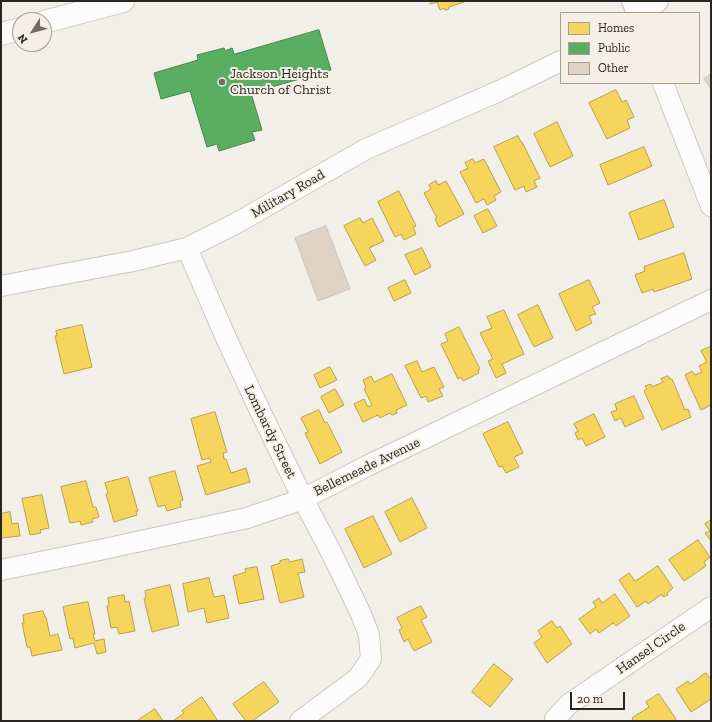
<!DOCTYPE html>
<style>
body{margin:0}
#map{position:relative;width:712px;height:722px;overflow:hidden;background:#f2eee8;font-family:"Zilla Slab",serif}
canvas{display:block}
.frame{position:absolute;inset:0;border:2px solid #282622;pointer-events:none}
.legend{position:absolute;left:560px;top:12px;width:140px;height:72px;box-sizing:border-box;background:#f5efe5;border:1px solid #a39f97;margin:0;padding:5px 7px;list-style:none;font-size:12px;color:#282622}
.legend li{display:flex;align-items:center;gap:8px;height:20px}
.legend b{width:20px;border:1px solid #a39f97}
.north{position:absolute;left:12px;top:12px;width:40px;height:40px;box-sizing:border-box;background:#f5efe5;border:1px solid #a39f97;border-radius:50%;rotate:234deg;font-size:11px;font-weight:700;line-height:16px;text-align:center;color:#282622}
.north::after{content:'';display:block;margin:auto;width:14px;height:18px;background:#6f6c67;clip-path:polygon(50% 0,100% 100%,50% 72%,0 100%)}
.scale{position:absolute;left:570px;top:692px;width:55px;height:18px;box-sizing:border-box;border:2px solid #282622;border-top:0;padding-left:5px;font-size:12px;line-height:14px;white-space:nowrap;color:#282622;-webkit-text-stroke:3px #f5efe5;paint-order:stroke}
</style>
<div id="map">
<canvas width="712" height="722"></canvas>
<div class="frame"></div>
<ul class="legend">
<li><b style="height:11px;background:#f6d55c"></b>Homes</li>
<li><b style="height:11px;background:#5aae61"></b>Public</li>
<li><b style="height:11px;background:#e0d2c5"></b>Other</li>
</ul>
<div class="north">N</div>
<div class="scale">20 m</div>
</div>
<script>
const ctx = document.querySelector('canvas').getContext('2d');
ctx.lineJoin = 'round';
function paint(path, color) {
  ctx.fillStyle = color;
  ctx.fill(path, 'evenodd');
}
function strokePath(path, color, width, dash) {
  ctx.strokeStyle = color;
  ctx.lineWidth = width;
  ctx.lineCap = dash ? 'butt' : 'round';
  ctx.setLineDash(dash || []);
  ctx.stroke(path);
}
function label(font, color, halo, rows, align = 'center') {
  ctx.font = font + ' "Zilla Slab",serif';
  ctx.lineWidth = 4;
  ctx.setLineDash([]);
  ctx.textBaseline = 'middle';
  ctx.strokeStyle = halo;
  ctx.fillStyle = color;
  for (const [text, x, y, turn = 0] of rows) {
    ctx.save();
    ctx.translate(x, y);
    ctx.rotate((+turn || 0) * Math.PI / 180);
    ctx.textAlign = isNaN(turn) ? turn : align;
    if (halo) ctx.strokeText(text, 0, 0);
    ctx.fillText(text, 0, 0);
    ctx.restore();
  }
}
const homes = new Path2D(`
 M430,1H467L449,7V9L445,10L444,8L440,10L437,2L431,4Z
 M616,90L622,102L626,100L634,117L627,120L630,128L607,139L589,103Z
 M557,122L573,156L550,167L534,134Z
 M518,136L521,142H522L540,178L534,181L537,187L526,192L524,186L515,190L494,147Z
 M644,147L652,166L608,185L600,165Z
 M473,159L475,163L484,159L501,192L494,196L496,200L487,205L484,199L476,203L460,172L468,168L465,163Z
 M436,181L438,185L446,181L464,214L439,227L435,219L437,218L424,193L431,189L429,185Z
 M399,191L416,226L413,227L416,234L404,240L401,234L395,237L378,202Z
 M664,200L674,227L639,240L629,213Z
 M488,209L497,226L483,233L474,216Z
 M360,218L363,223L372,218L384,241L369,248L376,260L365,266L344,226Z
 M422,248L431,267L415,275L405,255Z
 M684,253L692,279L654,292L653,289L642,293L635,275L645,271L644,267Z
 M405,280L411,293L394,301L388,288Z
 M589,280L600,303L592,307L596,314L589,316L592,323L576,331L559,294Z
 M538,305L553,338L534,347L518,315Z
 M504,310L524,354L502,364L506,373L496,378L488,361L493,359L480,333L492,328L487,317Z
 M82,325L92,367L64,374L55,336H57L56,331Z
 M459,327L480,369L478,370L479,373L463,381L461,377L458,379L441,344L448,341L445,334Z
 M710,347L711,350V405L701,410L685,375L692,371L695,375L702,372L699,366L707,362L701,351Z
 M417,361L422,372L434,367L444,387L439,389L443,396L428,402L426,396L421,398L405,366Z
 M330,367L337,380L320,388L314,375Z
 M392,374L407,405L396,410L397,413L392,415L390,413L380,418L378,415L363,422L354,404L364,399L368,407L372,405L364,389L366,388L363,380L371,376L374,382Z
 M668,376L670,379H672L685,410L688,409L691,417L662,430L644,391L647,389L645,386L651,384L652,387L663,382L661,379Z
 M335,389L344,405L329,413L321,397Z
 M634,396L644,418L625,427L621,418L615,421L611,412L617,410L615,404Z
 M319,410L325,423L327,422L342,452L320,464L305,433L308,432L301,418Z
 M215,412L227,452L223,453L224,459H226L231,473L246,468L250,482L206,495L197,466L211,462L210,458L202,460L191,419Z
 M594,414L605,437L586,446L582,438L578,440L575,433L578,431L574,424Z
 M508,422L523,453L514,457L519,467L506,473L502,466L499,467L483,434Z
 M175,471L183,500L180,501L181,507L167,511L165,505L158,507L149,478Z
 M128,477L138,511H136L137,515L114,522L106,494L108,493L105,483Z
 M86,481L93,507H96L99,517L92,519L93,522L81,525L80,521L70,523L61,487Z
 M42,495L49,528L40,530L41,533L30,535L22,499Z
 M412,498L427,528L400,542L385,512Z
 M10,512L12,524L18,523L20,536L1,538V514Z
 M373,516L392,554L364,568L345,529Z
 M711,520V541L705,533L710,531L705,524Z
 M698,540L710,557L704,562L706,566L684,581L669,560Z
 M288,559L290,562L302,559L305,572L298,573L304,597L280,603L271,566L280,563V561Z
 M658,566L673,588L667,593L668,595L663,597L662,594L648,604L646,601L637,607L619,580L629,573L635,581Z
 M257,567L264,599L239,604L233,576L246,572L245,569Z
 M209,578L214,597L224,595L229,618L207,623L204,608L188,612L183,584Z
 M170,585L179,625L152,632L144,599L146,598L145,591Z
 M615,594L630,616L616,626L613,623L599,633L596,629L590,634L579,619L596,607L593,602L599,598L602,603Z
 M124,595L125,602L129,601L135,631L119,634L117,627L111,628L107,606L109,605L108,598Z
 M88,602L95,634H93L95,641L104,639L106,652L97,654L94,643L75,648L73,638L70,639L63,607Z
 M421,606L427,617L421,620L432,642L414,651L408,639L404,642L399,630L402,628L397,618Z
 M43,611L45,617H46L50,636L58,634L62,650L32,656L30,647H27L22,623H24L23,615Z
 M552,621L557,628L560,626L572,644L547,663L534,643L542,637L538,631Z
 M494,664L513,679L490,707L472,692Z
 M706,673L711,680V699L691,712L676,689L688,681L690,684Z
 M264,682L279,702L252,721H246L233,704Z
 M659,694L676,719L673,721H633L632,718L649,707L646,702Z
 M202,697L218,721H175L174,720L184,713L182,711Z
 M155,709L163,721H137Z`);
const public = new Path2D(`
 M319,30L331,70L251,93L262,130L252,132L255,140L219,151L217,144L207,147L190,91L161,99L154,73L198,60L197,55L224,48L225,51L232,48L234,54Z`);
const building = new Path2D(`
 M711,74V89L704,79Z
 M326,226L350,289L318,301L295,238Z`);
const minor = new Path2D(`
 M632,1L637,13
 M644,13L658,1
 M663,83L711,206
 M187,248L226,338L262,415L303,499L332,554L361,614L369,635L371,659L358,678L300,721
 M1,286L133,261L187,248L235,224L366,149L497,92L561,61
 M1,570L95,551L247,518L303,499L367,466L711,300
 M555,721V719L569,704L711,607`);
const tertiary = new Path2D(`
 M44,22L123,1
 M1,34L20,29`);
const markers = [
 [222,82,4,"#6f6c67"]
];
const poiNames = [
 ["Jackson Heights",230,74],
 ["Church of Christ",230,90]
];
const streetNames = [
 ["Military Road",288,194,-30],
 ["Lombardy Street",270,432,64],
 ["Bellemeade Avenue",367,467,-26],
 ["Hansel Circle",651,648,-35]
];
paint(homes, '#f6d55c');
strokePath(homes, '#b8a04b', 1);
paint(public, '#5aae61');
strokePath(public, '#4b854e', 1);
paint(building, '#e0d2c5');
strokePath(building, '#c9c5c2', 1);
strokePath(minor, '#cbc8c3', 22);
strokePath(tertiary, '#cbc8c3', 24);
strokePath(minor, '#fdfcfc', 20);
strokePath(tertiary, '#fdfcfc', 22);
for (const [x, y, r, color] of markers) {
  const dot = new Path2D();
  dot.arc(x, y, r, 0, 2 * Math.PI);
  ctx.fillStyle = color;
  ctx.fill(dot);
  strokePath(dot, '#f5efe5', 1.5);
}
label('14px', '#282622', '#f5efe5', poiNames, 'left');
label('14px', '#282622', '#f5efe5', streetNames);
</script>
